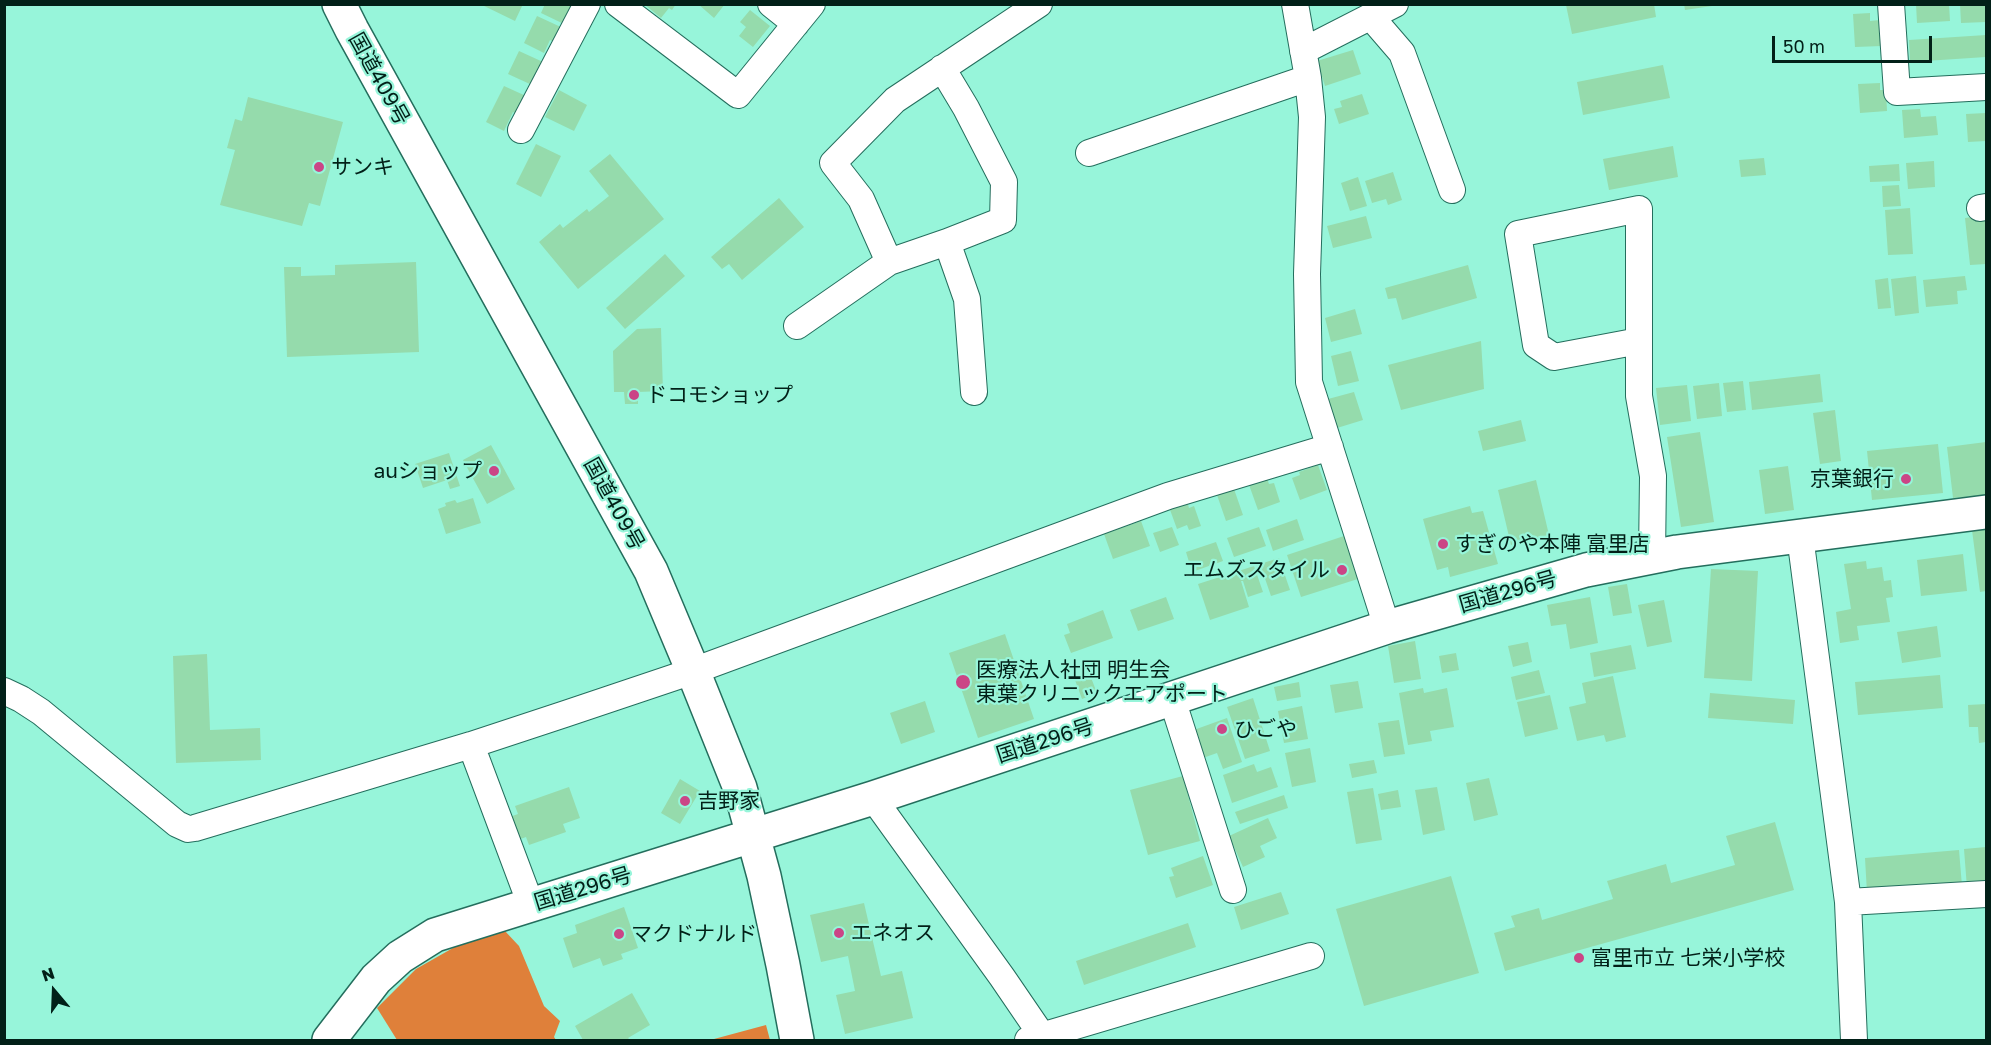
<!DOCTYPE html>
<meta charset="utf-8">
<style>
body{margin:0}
#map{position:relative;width:1991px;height:1045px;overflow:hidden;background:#97f5da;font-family:"Golos Text",sans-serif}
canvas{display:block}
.frame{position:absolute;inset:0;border:6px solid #022018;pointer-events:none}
.north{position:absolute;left:24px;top:961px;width:60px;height:60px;-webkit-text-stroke:4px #97f5da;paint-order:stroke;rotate:341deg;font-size:16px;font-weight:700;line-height:24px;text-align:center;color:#022018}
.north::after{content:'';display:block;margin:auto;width:21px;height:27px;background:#022018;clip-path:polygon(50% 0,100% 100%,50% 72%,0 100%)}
.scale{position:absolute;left:1772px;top:36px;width:160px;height:27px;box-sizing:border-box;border:3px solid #022018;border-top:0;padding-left:8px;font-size:18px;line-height:21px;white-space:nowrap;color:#022018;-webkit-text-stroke:4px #97f5da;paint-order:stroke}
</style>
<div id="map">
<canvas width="1991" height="1045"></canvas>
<div class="frame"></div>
<div class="north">N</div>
<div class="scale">50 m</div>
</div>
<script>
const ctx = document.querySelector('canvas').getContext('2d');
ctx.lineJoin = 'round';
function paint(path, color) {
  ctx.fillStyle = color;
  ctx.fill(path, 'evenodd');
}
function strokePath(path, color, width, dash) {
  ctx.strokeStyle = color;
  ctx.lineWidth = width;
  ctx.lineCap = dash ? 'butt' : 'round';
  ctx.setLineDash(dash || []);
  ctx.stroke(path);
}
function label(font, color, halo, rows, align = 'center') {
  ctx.font = font + ' "Golos Text","Noto Sans JP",sans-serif';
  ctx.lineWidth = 4.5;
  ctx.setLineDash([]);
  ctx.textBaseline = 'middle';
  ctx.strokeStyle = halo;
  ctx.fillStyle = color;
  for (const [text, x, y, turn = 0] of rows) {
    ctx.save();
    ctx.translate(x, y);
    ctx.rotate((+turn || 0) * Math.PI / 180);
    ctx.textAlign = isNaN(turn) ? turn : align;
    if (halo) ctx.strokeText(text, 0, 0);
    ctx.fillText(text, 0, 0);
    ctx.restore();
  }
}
const forest = new Path2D(`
 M504,930L519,946L544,1006L560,1021L554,1037L556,1040H397L377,1008L416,969L460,944Z
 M766,1025L770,1040H714V1039Z`);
const building = new Path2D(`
 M480,4H523L515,21Z
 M545,4H576L566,25L541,13Z
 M644,4H676L672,10L669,8L661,18Z
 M698,4H725L714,18Z
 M1654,4L1656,17L1572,34L1566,5Z
 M1684,4H1712V6L1685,10Z
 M1916,4H1949L1950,21L1917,23Z
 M1960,4H1986V22L1961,23Z
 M750,10L770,26L753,47L739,36L746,27L740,22Z
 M1870,13V21L1880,20L1882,46L1855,47L1853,14Z
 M537,16L563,28L556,43L550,40L544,53L524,43Z
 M1986,35V57L1910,62L1909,40Z
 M1353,50L1361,74L1325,86L1317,61Z
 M519,51L543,62L532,85L508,74Z
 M1663,65L1670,98L1583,115L1577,82Z
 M1880,83V90H1886L1887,111L1860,113L1858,84Z
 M504,86L526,96L517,114L513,112L504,131L486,122Z
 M559,90L587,105L574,131L545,117Z
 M1362,94L1369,114L1339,124L1334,109L1342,107L1340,101Z
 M248,97L343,122L320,206L309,203L302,226L220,205L235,150L227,148L235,119L242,121Z
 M1920,109L1921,117L1936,116L1938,135L1904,138L1902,110Z
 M1986,113V141L1968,142L1966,114Z
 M536,144L561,156L541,197L516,184Z
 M1673,146L1678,177L1609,190L1603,159Z
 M610,154L664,219L578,289L539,242L560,224L563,228L587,209L589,212L609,196L589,171Z
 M1764,158L1766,175L1741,177L1739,160Z
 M1934,161L1935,187L1908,189L1906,163Z
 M1899,164L1900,181L1870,182L1869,166Z
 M1393,172L1402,200L1388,205L1386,199L1372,203L1365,181Z
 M1358,177L1367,206L1350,211L1341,183Z
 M1899,185L1901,206L1883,207L1882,186Z
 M779,198L804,227L742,280L729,264L722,269L711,257Z
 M1910,208L1913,254L1888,255L1885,210Z
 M1986,215V264L1970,265L1965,218Z
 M1366,216L1372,238L1333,248L1327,226Z
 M665,254L685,276L625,329L606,308Z
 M416,262L419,352L287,357L284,267H301V276L335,275V265Z
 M1468,265L1477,298L1402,320L1396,298L1388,299L1385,288Z
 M1916,276L1919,313L1895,316L1891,279Z
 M1965,276L1967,290L1957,291L1958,304L1926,307L1923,280Z
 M1888,278L1891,308L1878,309L1875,280Z
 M1355,309L1362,334L1331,342L1325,318Z
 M661,328L663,391L638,392V404H625L624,392H614L613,351L637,329Z
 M1481,341L1484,389L1401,410L1388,365Z
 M1351,351L1359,381L1338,386L1331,356Z
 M1820,374L1823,402L1752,410L1749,382Z
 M1743,381L1746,410L1727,412L1723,383Z
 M1719,383L1722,416L1697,419L1693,386Z
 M1687,385L1691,421L1660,425L1656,388Z
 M1354,392L1363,420L1337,428L1328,399Z
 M1835,410L1841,461L1820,464L1813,413Z
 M1521,420L1526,441L1483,451L1478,431Z
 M1700,432L1714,522L1681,527L1667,437Z
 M1986,442V495L1953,498L1947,447Z
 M1938,444L1943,493L1872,500L1867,451Z
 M491,445L515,489L487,504L463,460Z
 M449,453L460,486L450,489L447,480L423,488L415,464Z
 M1318,465L1327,490L1300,500L1292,478L1300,475L1299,472Z
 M1788,466L1794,510L1765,514L1759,470Z
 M1266,476L1269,484L1274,483L1280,502L1258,510L1248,482Z
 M1536,480L1549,535L1511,545L1498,490Z
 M1234,489L1243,515L1226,521L1217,495Z
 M473,498L481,523L446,534L438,509L446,506L445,503L455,500L457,503Z
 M1187,501L1189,508L1194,506L1201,526L1189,530L1187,525L1177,529L1169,507Z
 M1470,506L1472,513L1483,511L1498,564L1450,577L1448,567L1437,570L1423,519Z
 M1297,519L1304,540L1273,551L1266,530Z
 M1141,521L1150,546L1113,559L1104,534Z
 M1172,527L1179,545L1160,552L1153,533Z
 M1259,527L1266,546L1234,557L1227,538Z
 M1986,528V591L1980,592L1972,530Z
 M1347,535L1361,578L1301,597L1287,555Z
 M1216,542L1223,561L1192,572L1186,552Z
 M1963,554L1967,591L1921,596L1917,560Z
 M1279,558L1290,590L1271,596L1260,564Z
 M1866,561L1867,569L1882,567L1884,581L1891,580L1893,597L1886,598L1890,622L1857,626L1859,640L1840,643L1836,612L1851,609L1844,564Z
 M1254,566L1263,592L1248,597L1243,581H1241L1249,607L1210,620L1198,584Z
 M1711,569L1758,571L1752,681L1704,678Z
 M1627,584L1632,613L1613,616L1608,587Z
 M1166,597L1174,619L1138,631L1130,610Z
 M1590,597L1598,643L1570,649L1566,624L1551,626L1547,605Z
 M1664,600L1672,642L1647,647L1638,605Z
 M1103,610L1113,638L1071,653L1064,635L1070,633L1067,624Z
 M1937,626L1941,657L1902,663L1897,632Z
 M1005,634L1034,719L978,738L949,653Z
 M1415,641L1421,679L1394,683L1388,646Z
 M1528,642L1532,662L1513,667L1508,646Z
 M1631,645L1636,669L1594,677L1590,653Z
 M1456,653L1459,670L1442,673L1439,656Z
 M207,654L210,730L260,728L261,760L176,763L173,656Z
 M1539,670L1545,693L1516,700L1511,677Z
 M1090,675L1097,693L1082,699L1075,680Z
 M1940,675L1943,708L1858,715L1855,682Z
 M1613,676L1626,737L1606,742L1604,735L1577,741L1569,707L1586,703L1582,683Z
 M1358,681L1363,708L1335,713L1330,685Z
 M1299,682L1301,697L1277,701L1274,687Z
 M1423,688L1424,693L1447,688L1454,727L1430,731L1432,741L1408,745L1399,693Z
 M1710,693L1795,700L1793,724L1708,718Z
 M1550,695L1558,729L1525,737L1517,702Z
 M1253,698L1270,751L1245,759L1227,707Z
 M925,701L935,732L901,744L890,713Z
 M1986,704V742L1979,743L1978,727H1969L1968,705Z
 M1302,706L1308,739L1284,743L1278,711Z
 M1227,718L1242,762L1223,769L1217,753L1200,759L1191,731Z
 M1399,720L1405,754L1384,757L1378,723Z
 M1310,748L1316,782L1292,787L1285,753Z
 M1374,760L1377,773L1352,778L1349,764Z
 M1254,764L1257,772L1271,767L1278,787L1232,803L1223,775Z
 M1183,776L1200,841L1148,855L1130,790Z
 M1489,778L1498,815L1474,821L1466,783Z
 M680,779L700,791L680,824L661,813Z
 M569,787L580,818L563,824L566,832L529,845L526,837L515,841L507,818L518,814L515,806Z
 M1437,787L1445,830L1423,835L1415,790Z
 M1373,788L1382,840L1356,844L1347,792Z
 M1398,790L1401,807L1381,810L1378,794Z
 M1284,795L1288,808L1240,824L1235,812Z
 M1268,818L1277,838L1260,846L1265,857L1243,867L1229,836Z
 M1775,822L1794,890L1505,971L1494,933L1515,927L1511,916L1539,908L1542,920L1613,899L1607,881L1666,864L1671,883L1735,865L1726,836Z
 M1986,847V886L1967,888L1964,849Z
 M1959,850L1962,886L1867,893L1865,858Z
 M1203,856L1213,885L1176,898L1169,877L1174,876L1171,868Z
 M1451,876L1479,973L1364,1006L1336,909Z
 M1281,892L1289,914L1241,930L1234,907Z
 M864,903L881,976L902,971L913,1018L845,1034L836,995L855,991L848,956L821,962L810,915Z
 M624,907L638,948L621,954L623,959L603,966L600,958L573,968L563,938L577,933L575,925Z
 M1188,923L1196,947L1084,985L1076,961Z
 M632,993L650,1025L628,1038L630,1040H583L575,1026Z`);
const street = new Path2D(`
 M618,4L738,95L812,4
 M771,4L796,24
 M1295,4L1308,78L1312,117L1307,274L1309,382L1387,627
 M1891,4L1897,92L1986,87
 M1371,17L1402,53L1452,190
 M1303,51L1395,4
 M942,68L966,108L1004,182L1003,220L947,242L967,299L974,392
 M521,130L587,4
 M1089,153L1308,78
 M1980,208L1986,207
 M889,262L861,199L833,163L895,100L1039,4
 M797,326L889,262L947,242
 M1639,341L1554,357L1536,345L1518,234L1639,209V396L1653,476L1652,557
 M1800,536L1848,902
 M4,691L21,699L41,712L177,824L188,829L195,828L471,745L565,714L693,671L1168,496L1330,447
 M1172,699L1233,890
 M471,745L531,905
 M873,798L1002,977L1045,1040
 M1028,1040L1311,956
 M1854,1040L1848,902L1986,894`);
const highway = new Path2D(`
 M339,4L352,30L651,571L693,671L740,788L764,876L783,965L797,1040
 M329,1040L376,979L400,957L435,935L873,798L1387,627L1586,570L1677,552L1986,512`);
const markers = [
 [319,167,6,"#cb4586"],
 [634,395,6,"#cb4586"],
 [494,471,6,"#cb4586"],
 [1906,479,6,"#cb4586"],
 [1443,544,6,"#cb4586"],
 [1342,570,6,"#cb4586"],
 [963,682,8,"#cb4586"],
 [1222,729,6,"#cb4586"],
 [685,801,6,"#cb4586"],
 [839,933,6,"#cb4586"],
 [619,934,6,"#cb4586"],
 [1579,958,6,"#cb4586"]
];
const streetNames = [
 ["国道409号",379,79,61],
 ["国道409号",614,504,61],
 ["国道296号",1508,592,-16],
 ["国道296号",1045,741,-18],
 ["国道296号",583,889,-17]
];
const poiNames = [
 ["サンキ",331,167],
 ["ドコモショップ",646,395],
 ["auショップ",482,471,"right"],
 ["京葉銀行",1894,479,"right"],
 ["すぎのや本陣 富里店",1455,544],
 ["エムズスタイル",1330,570,"right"],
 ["医療法人社団 明生会",976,670],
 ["東葉クリニックエアポート",976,694],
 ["ひごや",1234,729],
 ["吉野家",697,801],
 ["エネオス",851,933],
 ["マクドナルド",631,934],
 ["富里市立 七栄小学校",1591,958]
];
paint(forest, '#df803a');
paint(building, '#95dbac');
strokePath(street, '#246e5d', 28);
strokePath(highway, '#246e5d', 36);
strokePath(street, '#fff', 26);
strokePath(highway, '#fff', 33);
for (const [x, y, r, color] of markers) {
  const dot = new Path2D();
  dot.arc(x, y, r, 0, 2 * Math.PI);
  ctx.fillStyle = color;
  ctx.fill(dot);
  strokePath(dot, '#97f5da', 2);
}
label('21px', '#022018', '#97f5da', streetNames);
label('21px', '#022018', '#97f5da', poiNames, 'left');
</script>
